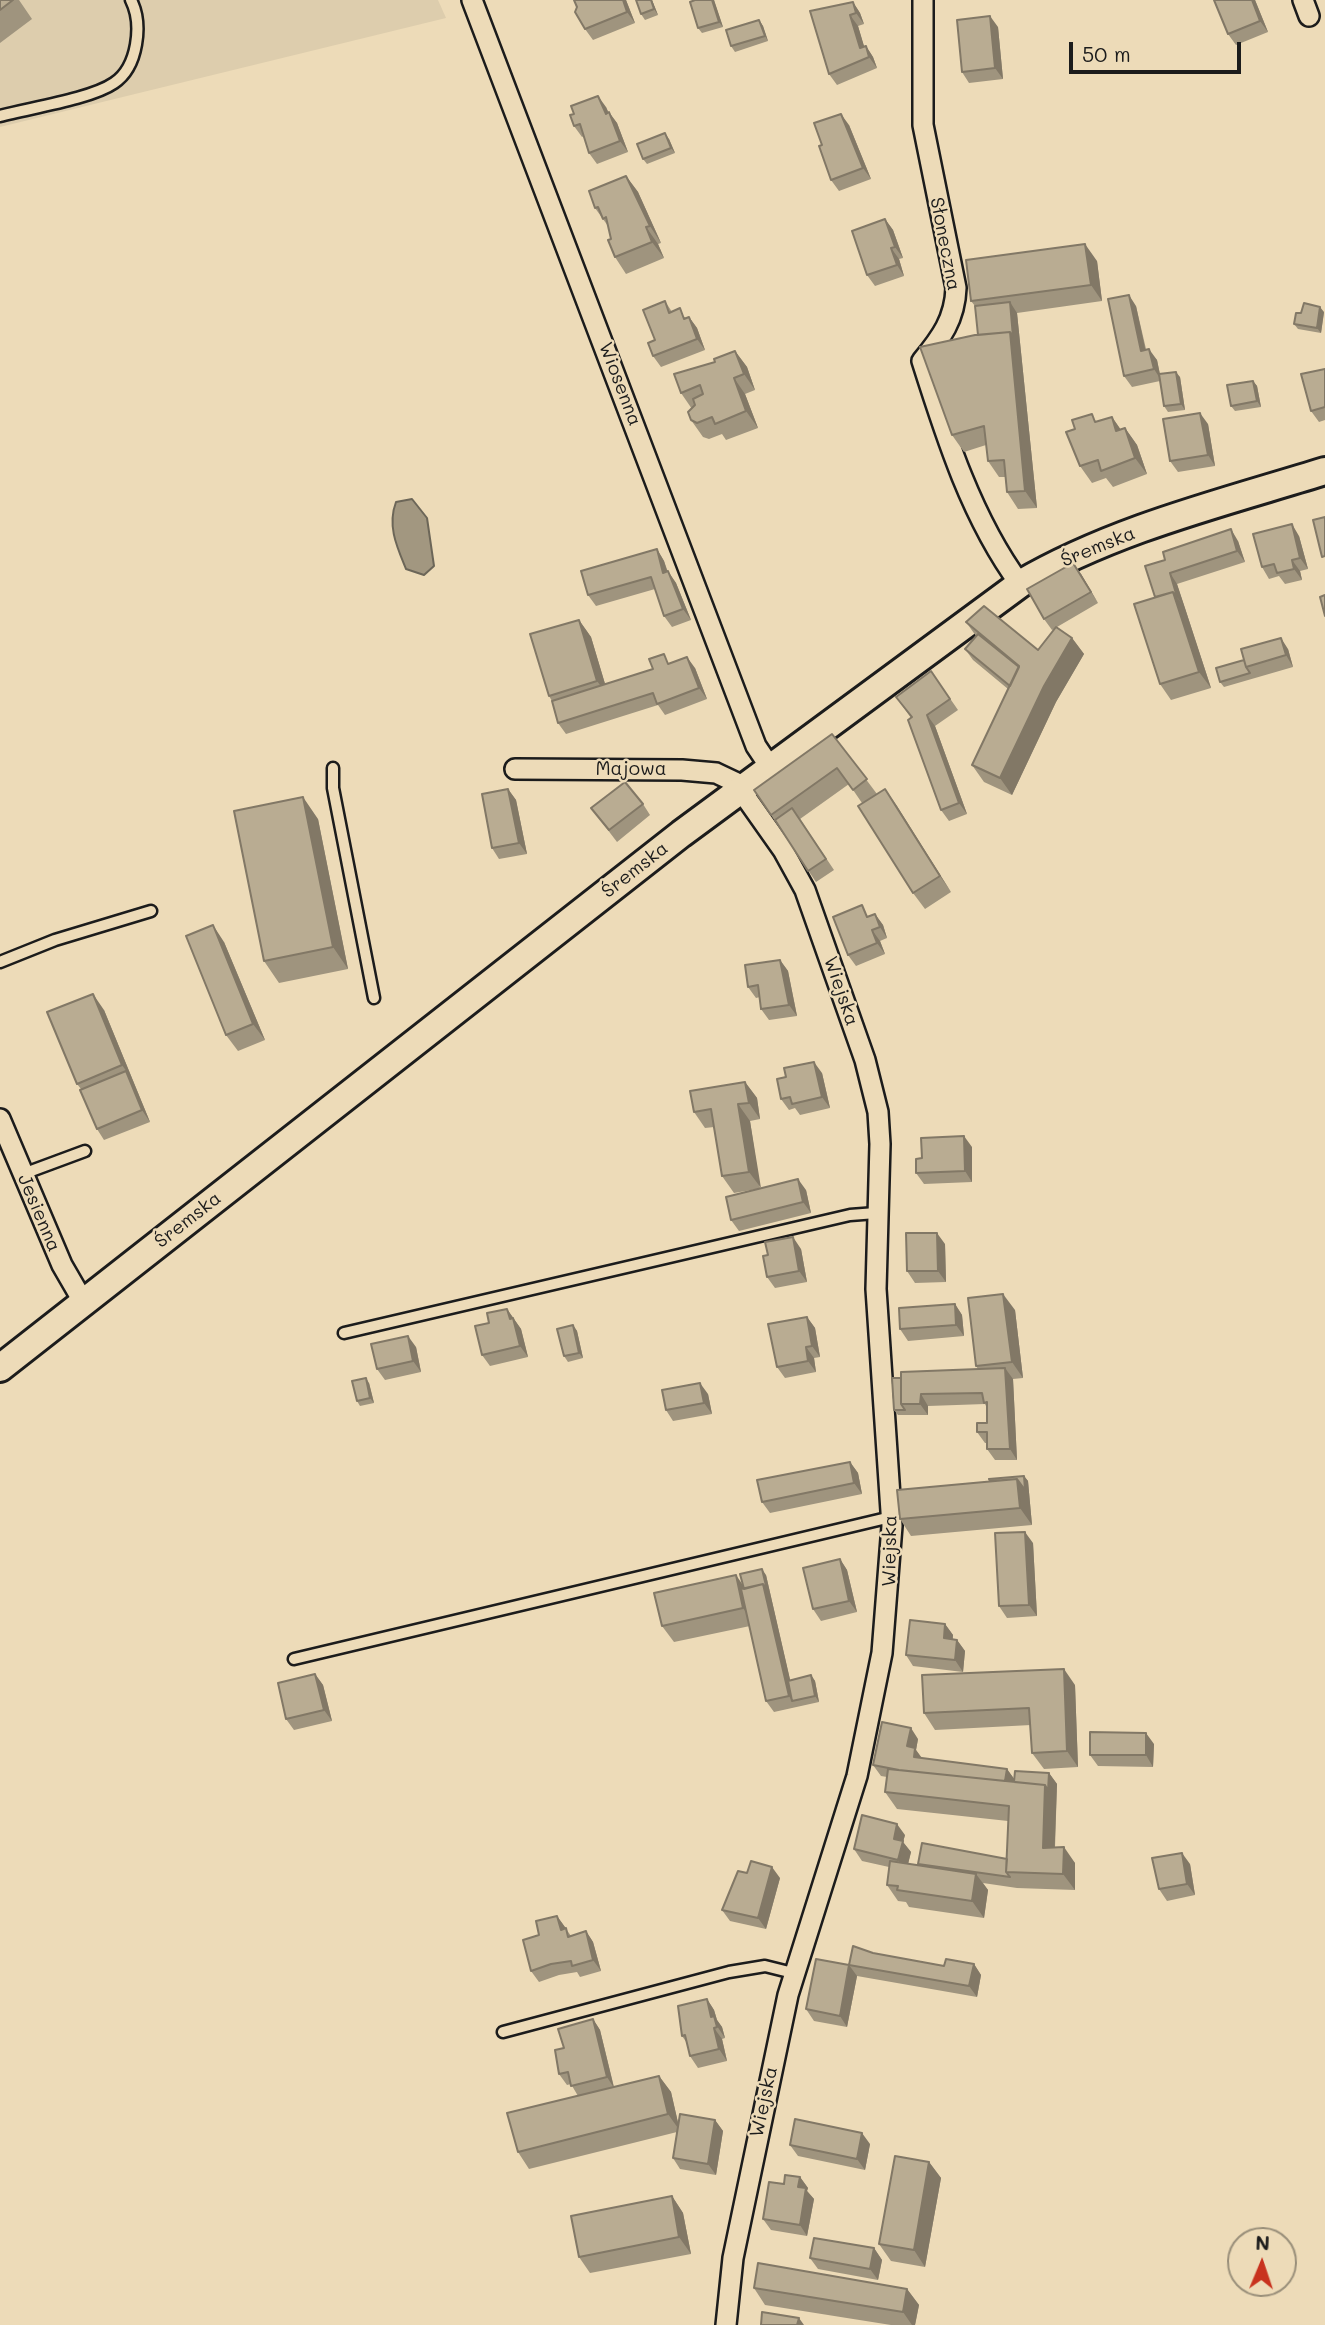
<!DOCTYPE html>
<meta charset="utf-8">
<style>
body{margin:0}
#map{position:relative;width:1325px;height:2325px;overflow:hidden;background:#eddbb8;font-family:Mali,sans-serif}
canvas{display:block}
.north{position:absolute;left:1227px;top:2227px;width:70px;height:70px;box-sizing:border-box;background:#eddbb8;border:2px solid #998f7a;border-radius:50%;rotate:2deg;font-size:19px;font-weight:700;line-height:28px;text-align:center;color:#1c1c1c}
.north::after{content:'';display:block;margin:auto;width:24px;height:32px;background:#c8321e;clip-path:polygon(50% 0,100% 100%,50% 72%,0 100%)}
.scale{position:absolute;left:1069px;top:42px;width:172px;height:32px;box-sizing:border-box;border:4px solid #1c1c1c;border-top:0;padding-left:9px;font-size:21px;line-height:24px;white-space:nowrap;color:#1c1c1c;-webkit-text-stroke:5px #eddbb8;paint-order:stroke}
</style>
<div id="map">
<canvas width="1325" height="2325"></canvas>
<div class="north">N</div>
<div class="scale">50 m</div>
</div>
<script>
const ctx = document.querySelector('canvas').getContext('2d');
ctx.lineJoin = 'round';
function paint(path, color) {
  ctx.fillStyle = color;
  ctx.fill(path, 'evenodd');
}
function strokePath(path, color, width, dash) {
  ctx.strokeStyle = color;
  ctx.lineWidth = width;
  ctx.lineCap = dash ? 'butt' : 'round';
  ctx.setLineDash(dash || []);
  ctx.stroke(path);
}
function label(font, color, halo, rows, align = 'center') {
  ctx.font = font + ' Mali,sans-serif';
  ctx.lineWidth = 5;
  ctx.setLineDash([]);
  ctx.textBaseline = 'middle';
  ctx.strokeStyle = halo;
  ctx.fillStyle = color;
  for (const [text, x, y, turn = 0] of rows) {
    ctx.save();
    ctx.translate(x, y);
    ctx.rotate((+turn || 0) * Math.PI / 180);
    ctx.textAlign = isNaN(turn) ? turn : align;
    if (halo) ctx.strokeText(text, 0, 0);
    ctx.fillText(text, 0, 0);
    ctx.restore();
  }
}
const built = new Path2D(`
 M0,0H438L446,18L0,127Z`);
const water = new Path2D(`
 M412,499L427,518L434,566L424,575L406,569C397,547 387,526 396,502Z`);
const service = new Path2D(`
 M0,116C29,108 91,99 114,83C138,67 143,24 131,0
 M333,768V788L374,998
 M0,962L55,940L151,911
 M23,1174L85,1151
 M344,1333L850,1215L876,1213
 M294,1659L891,1517
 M503,2032L729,1972L765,1966L793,1973`);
const minor = new Path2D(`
 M472,0L756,746L770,767
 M923,0V125L956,288C955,319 941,338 922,361C946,437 972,519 1020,584
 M1303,0L1309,16
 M515,769L682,770L716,773L735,782L783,850L805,890L865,1060L878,1112L880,1144L876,1289L892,1526L882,1653L857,1776L788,1995L733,2258L726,2325
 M0,1119L62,1265L84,1303`);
const secondary = new Path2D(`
 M0,1368L681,834L1020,584C1114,529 1222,503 1325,471`);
const wall = new Path2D(`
 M0,0H19L32,19L0,43Z
 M574,0H626L635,23L593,40L585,29Z
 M652,0L658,15L645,20L641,14Z
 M695,0H714L723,27L702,33L698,28Z
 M1255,0L1268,32L1236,45L1228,34Z
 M853,2L860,13L864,24L858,26L864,47L866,46L873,57L877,68L837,85L829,74Z
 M759,20L763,26L768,41L735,52L731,46Z
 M998,27L1003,79L969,83L962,72Z
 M606,107L609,113L617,123L628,152L597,164L589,153L584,136L582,137L574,126Z
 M849,125L871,179L839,191L831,180L822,145Z
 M669,139L675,153L647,164L643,159Z
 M626,176L638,192L661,243L658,244L664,258L626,274L615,257L608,226L595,208Z
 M885,219L893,230L903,258L899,259L904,276L875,286L867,275Z
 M1097,261L1102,301L1017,313L1037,508L1018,509L1007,492L1005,477H999L988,461L986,445L964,452L952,435L978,335L975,306L971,301Z
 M665,301L672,312L687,318L689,317L697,328L705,350L661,367L653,356L655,340Z
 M1136,306L1146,349L1157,360L1160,374L1180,377L1185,410L1168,412L1164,406L1160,381L1132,387L1124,376Z
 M1324,312L1321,333L1298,329L1294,324Z
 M735,351L747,367L755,390L745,394L758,428L726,440L722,434L709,439L703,437L691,420L692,409L681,393L715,362Z
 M1325,369V420L1319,422L1311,411Z
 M1253,381L1257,386L1261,407L1235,411L1231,406Z
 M1112,417L1121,430L1125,428L1137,445L1147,474L1113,487L1106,478L1092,483L1080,466L1098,421Z
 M1208,424L1215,466L1178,472L1170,461Z
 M1299,536L1308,569L1300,571L1302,580L1285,584L1279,576L1269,579L1262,567Z
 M1238,541L1245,562L1177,584L1211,688L1171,700L1160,684L1155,597L1145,566Z
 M657,549L664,561L668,572L676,583L691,620L672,627L664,616L655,589L596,606L588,595Z
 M1081,574L1098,603L1057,627L1072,638L1084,654L1056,702L1012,795L984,782L972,765L1008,689L973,660L965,649L976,636L966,622L1038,650L1055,629L1052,630L1044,619Z
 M579,620L591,637L605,684L671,663L695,668L707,699L665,715L658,705L566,734L558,723L552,701L549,696Z
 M1288,649L1293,667L1224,687L1220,682L1216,668Z
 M931,671L958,710L935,726L967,814L949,821L941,810L911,718L896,697Z
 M832,734L877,794L885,789L951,892L925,909L913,893L862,803L849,784L800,819L834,870L816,882L754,790Z
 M508,789L516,800L527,854L499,859L492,848Z
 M643,804L650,815L617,842L591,808Z
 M318,819L348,969L279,983L264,961Z
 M875,914L883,925L887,938L880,941L885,954L856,966L848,955L870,916Z
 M224,942L265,1040L238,1051L226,1035Z
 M780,960L788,971L797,1016L769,1020L761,1009L760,997L756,998L748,987Z
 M104,1010L150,1122L104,1140L97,1129L81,1089L77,1084Z
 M822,1073L830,1108L800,1115L795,1108L789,1110L781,1099Z
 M745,1082L757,1098L760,1119L750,1121L760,1188L806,1190L811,1213L739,1231L731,1220L757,1189L734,1193L722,1176L714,1127L705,1128L694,1112Z
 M972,1147V1182L924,1184L916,1173L922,1158Z
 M945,1244L946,1282L915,1283L907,1271Z
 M801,1249L807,1282L775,1288L767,1277L768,1255Z
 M955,1304L962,1315L964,1336L908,1341L900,1329Z
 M507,1309L521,1329L528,1357L490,1366L482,1355L489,1323Z
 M1015,1310L1023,1378L1013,1379L1017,1460H995L987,1449V1443H985L977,1432L987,1423V1408L985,1404L928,1406V1415H898L894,1410L901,1378L978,1369L976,1366Z
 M807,1317L815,1328L820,1357L814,1358L816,1372L785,1378L777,1367Z
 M573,1325L577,1331L583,1358L568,1362L564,1356Z
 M416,1347L421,1372L385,1380L377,1369Z
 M369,1383L374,1403L360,1406L357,1401Z
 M708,1394L712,1414L673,1421L666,1410Z
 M850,1462L858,1473L862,1494L770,1513L762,1502Z
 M1024,1476L1028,1481L1032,1525L911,1536L900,1519L990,1481Z
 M1033,1543L1037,1616L1007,1618L999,1606Z
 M840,1559L847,1570L857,1612L821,1621L813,1609Z
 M766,1575L790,1680L811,1675L815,1681L819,1702L774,1712L766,1701L750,1626L674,1642L662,1626Z
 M945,1624L953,1635V1639L957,1640L965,1651L963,1672L913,1666L906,1655Z
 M315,1674L323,1685L332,1721L294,1730L286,1719Z
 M1075,1685L1078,1767L1044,1769L1032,1753L1031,1725L935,1730L924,1713Z
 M918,1739L916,1750L922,1758L1007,1769L1014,1779L1049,1773L1057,1784L1055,1848L1075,1863V1890L1017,1888L983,1883L988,1890L984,1918L909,1907L906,1902L898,1901L887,1885L889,1867L862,1861L854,1849L905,1835L903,1842L911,1852L908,1864L919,1866L918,1864L1007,1859L1008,1821L897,1809L885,1792L887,1777L881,1776L873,1765Z
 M1154,1744L1153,1767L1098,1766L1090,1755Z
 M1190,1864L1195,1895L1167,1901L1159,1889Z
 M747,1873L780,1878L766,1929L730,1921L722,1910Z
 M557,1916L571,1936L586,1931L593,1942L601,1971L580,1977L577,1972L559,1975L539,1982L531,1971L539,1935Z
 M873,1953L944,1966L974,1964L981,1975L977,1997L857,1976L847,2027L814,2021L806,2009L849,1965Z
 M707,1999L714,2010L717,2020L722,2027L725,2038L722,2039L727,2061L698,2068L690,2056L687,2043L682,2036Z
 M593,2019L600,2030L614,2087L659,2076L671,2092L678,2123L715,2120L723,2131L716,2175L680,2169L673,2158L677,2132L529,2169L518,2152L578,2096L571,2084L567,2085L559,2074L564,2048Z
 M870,2144L865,2170L798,2156L790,2145Z
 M929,2162L941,2178L925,2267L891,2261L879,2244Z
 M800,2177L808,2188L807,2191L814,2199L807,2236L771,2230L763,2219L784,2184Z
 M672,2196L683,2213L691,2254L590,2273L579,2257Z
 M874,2248L882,2260L878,2280L818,2269L810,2258Z
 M754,2288L907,2289L919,2305L915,2325H891L765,2305Z`);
const shadedWall = new Path2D(`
 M623,0H626L635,23L627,12Z
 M651,0H652L658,15L654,9Z
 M712,0H714L723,27L719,22Z
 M1252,0H1255L1268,32L1260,21Z
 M853,2L860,13L864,24L856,13Z
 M850,15L858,26L868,59L860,48Z
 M990,16L998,27L1003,79L995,68Z
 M759,20L763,26L768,41L765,36Z
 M866,46L873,57L877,68L869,57Z
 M598,96L606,107L613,125L606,114Z
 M609,112L617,123L628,152L620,141Z
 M841,114L849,125L871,179L863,168Z
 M665,133L669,139L675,153L671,148Z
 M626,176L638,192L661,243L650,226Z
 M885,219L893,230L903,258L895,247Z
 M646,227L658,244L664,258L652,242Z
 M1085,244L1097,261L1102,301L1091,285Z
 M891,248L899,259L904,276L897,265Z
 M1129,295L1136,306L1148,362L1141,351Z
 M1010,302L1017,313L1037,508L1025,491L1010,332Z
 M1320,307L1324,312L1321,333L1317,328Z
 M689,317L697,328L705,350L697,339Z
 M1149,349L1157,360L1161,380L1154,369Z
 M735,351L747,367L755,390L744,374Z
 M1176,372L1180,377L1185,410L1181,404Z
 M734,378L745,394L758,428L746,411Z
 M1253,381L1257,386L1261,407L1257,401Z
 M1200,413L1208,424L1215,466L1208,455Z
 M1112,417L1123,433L1116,431Z
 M1125,428L1137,445L1147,474L1135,458Z
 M1292,524L1299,536L1308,569L1300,558Z
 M1231,529L1238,541L1245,562L1237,551Z
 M657,549L664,561L671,584L663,573Z
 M1292,560L1300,571L1302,580L1294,569Z
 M1073,563L1081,574L1098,603L1091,592Z
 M668,571L676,583L691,620L683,609Z
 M1170,573L1177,584L1185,608L1177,597Z
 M1173,592L1185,608L1211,688L1199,672Z
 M579,620L591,637L609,697L597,681Z
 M1072,638L1084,654L1056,702L1012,795L1000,778L1044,686Z
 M1281,638L1288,649L1293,667L1286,655Z
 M687,657L695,668L707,699L699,688Z
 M927,715L935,726L967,814L959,803Z
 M508,789L516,800L527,854L519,843Z
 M885,789L897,806L951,892L940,876Z
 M303,797L318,819L348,969L333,947Z
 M875,914L883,925L887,938L880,927Z
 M213,925L224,942L265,1040L253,1024Z
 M872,930L880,941L885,954L877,943Z
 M780,960L788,971L797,1016L789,1005Z
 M93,994L104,1010L150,1122L142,1110L127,1072L122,1065Z
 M814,1062L822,1073L830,1108L822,1097Z
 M745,1082L757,1098L760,1119L749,1103Z
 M738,1104L750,1121L761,1188L749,1172Z
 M964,1136L972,1147V1182L965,1171Z
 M798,1179L806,1190L811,1213L803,1202Z
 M937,1233L945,1244L946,1282L938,1271Z
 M793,1237L801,1249L807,1282L799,1271Z
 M1003,1294L1015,1310L1023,1378L1012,1362Z
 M955,1304L962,1315L964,1336L956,1325Z
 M507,1309L521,1329L528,1357L520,1346L510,1319Z
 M807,1317L815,1328L820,1357L812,1346Z
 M573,1325L577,1331L583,1358L579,1353Z
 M408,1336L416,1347L421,1372L413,1361Z
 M806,1347L814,1358L816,1372L808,1361Z
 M1005,1368L1013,1379L1017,1460L1010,1449Z
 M366,1378L369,1383L374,1403L370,1398Z
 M700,1383L708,1394L712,1414L704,1403Z
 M921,1394L928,1406V1415L920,1404Z
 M850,1462L858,1473L862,1494L854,1483Z
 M1024,1476L1028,1481L1032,1525L1020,1508L1017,1479Z
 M1025,1532L1033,1543L1037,1616L1029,1605Z
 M840,1559L847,1570L857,1612L849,1601Z
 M762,1569L766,1575L795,1701H792L789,1696L763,1584Z
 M736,1575L747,1591L755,1625L743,1608Z
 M945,1624L953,1635L951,1649L944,1638Z
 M957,1640L965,1651L963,1672L955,1660Z
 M1064,1669L1075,1685L1078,1767L1067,1751Z
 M315,1674L323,1685L332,1721L324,1710Z
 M811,1675L815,1681L819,1702L815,1696Z
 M911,1728L918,1739L916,1750L923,1760L922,1768L907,1746Z
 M1146,1733L1154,1744L1153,1767L1146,1755Z
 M1007,1769L1015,1780L1012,1799L1004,1788Z
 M1049,1773L1057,1784L1054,1865L1043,1848L1045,1785Z
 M897,1824L905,1835L903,1842L911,1852L906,1872L898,1860L894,1839Z
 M1064,1847L1075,1863V1890L1063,1874Z
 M1182,1853L1190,1864L1195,1895L1187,1884Z
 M772,1867L780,1878L766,1929L758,1918Z
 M976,1874L988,1890L984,1918L972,1901Z
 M557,1916L565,1927L569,1941L561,1930Z
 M586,1931L593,1942L601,1971L593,1960Z
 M974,1964L981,1975L977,1997L969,1986Z
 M849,1965L857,1976L847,2027L840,2016Z
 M707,1999L714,2010L717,2020L722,2027L725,2038L711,2017Z
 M593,2019L600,2030L614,2088L607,2077Z
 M714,2028L722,2039L727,2061L719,2049Z
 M659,2076L671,2092L680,2131L668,2114Z
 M715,2120L723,2131L716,2175L708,2164Z
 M862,2133L870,2144L865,2170L857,2159Z
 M929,2162L941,2178L925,2267L914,2250Z
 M800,2177L808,2188L807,2191L814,2199L807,2236L800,2225L798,2187Z
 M672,2196L683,2213L691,2254L679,2237Z
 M874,2248L882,2260L878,2280L870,2269Z
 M907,2289L919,2305L915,2325H912L903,2312Z
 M799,2318L804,2325H797Z`);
const building = new Path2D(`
 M0,0H13L0,10Z
 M574,0H623L627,12L585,29L575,12L577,7Z
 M636,0H651L654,9L641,14Z
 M695,0H712L719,22L698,28L690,2Z
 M1214,0H1252L1260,21L1228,34Z
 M853,2L856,13L850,15L860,48L866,46L869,57L829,74L810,11Z
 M990,16L995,68L962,72L957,20Z
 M759,20L765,36L731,46L726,30Z
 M598,96L606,114L609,112L620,141L589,153L580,124L574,126L570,115L574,114L571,106Z
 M841,114L863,168L831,180L819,146L822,145L814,123Z
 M665,133L671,148L643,159L637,144Z
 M626,176L650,226L646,227L652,242L615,257L608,240L611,239L606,217L603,219L598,207L595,208L589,191Z
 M885,219L895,247L891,248L897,265L867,275L852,231Z
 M1085,244L1091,285L971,301L966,260Z
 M1129,295L1141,351L1149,349L1154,369L1124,376L1108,299Z
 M665,301L669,313L680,308L684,319L689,317L697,339L653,356L648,343L655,340L643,310Z
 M1010,302L1013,337L1010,332L978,335L975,306Z
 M1304,303L1320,307L1317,328L1294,324L1296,313H1301Z
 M1010,332L1025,491L1007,492L1004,460L988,461L984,426L952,435L920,347L975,335Z
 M735,351L744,374L734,378L746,411L715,424L712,417L697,423L691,420L688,412L695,405L693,399L703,394L700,385L681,393L674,374L715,362L714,359Z
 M1325,369V407L1311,411L1301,374Z
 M1176,372L1181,404L1164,406L1159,374Z
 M1253,381L1257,401L1231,406L1227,385Z
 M1200,413L1208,455L1170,461L1163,419Z
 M1092,414L1095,422L1112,417L1116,431L1125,428L1135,458L1101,471L1098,460L1080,466L1066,432L1075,429L1072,420Z
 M1325,517V556L1322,557L1313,520Z
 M1292,524L1300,558L1292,560L1294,569L1277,573L1274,564L1262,567L1253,534Z
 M1231,529L1237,551L1170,573L1177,597L1173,592L1155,597L1145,566L1165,560L1163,552Z
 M657,549L663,573L668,571L683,609L664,616L651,577L588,595L581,571Z
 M1073,563L1091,592L1044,619L1027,589Z
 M1173,592L1199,672L1160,684L1134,604Z
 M1325,595V616L1320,597Z
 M984,606L1038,650L1056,627L1072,638L1044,686L1000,778L972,765L1019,666L966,622Z
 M579,620L597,681L549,696L530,634Z
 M978,634L1019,667L1010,686L965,649Z
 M1281,638L1286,655L1246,667L1241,649Z
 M664,654L668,664L687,657L699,688L657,704L653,693L558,723L552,701L653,669L649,659Z
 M1244,660L1246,667L1250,673L1220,682L1216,668Z
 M931,671L950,699L927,715L959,803L941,810L908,720L912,717L896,697Z
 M832,734L867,779L853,790L837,768L771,815L754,790Z
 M625,782L643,804L609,830L591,808Z
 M508,789L519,843L492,848L482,794Z
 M885,789L940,876L913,893L858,806Z
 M303,797L333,947L264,961L234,811Z
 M792,808L826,859L808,871L775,820Z
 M862,905L867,917L875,914L880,927L872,930L877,943L848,955L833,917Z
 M213,925L253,1024L226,1035L186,936Z
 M780,960L789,1005L761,1009L758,985L748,987L745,965Z
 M93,994L122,1065L77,1084L47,1012Z
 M814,1062L822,1097L792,1104L790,1097L781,1099L777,1079L786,1077L784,1068Z
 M126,1071L142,1110L97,1129L80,1090Z
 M745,1082L749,1103L738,1104L749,1172L722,1176L711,1109L694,1112L690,1091Z
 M964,1136L965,1171L916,1173V1159L922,1158L921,1138Z
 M798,1179L803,1202L731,1220L726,1197Z
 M906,1233H937L938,1271H907Z
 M793,1237L799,1271L767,1277L763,1256L768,1255L765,1242Z
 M1003,1294L1012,1362L976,1366L968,1298Z
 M955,1304L956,1325L900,1329L899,1308Z
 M507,1309L510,1319L513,1318L520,1346L482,1355L475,1326L489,1323L487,1313Z
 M807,1317L812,1346L806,1347L808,1361L777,1367L768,1324Z
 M573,1325L579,1353L564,1356L557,1329Z
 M408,1336L413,1361L377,1369L371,1344Z
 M1005,1368L1010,1449H987V1432H977V1423H987V1402L984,1403L982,1393L921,1394L920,1404H901V1372Z
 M366,1378L370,1398L357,1401L352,1381Z
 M892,1378H901V1404L905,1410H894Z
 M700,1383L704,1403L666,1410L662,1390Z
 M850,1462L854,1483L762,1502L757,1480Z
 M1024,1476L1025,1490L1017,1479L990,1481L989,1479Z
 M1017,1479L1020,1508L900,1519L897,1490Z
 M1025,1532L1029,1605L999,1606L995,1533Z
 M840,1559L849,1601L813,1609L803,1568Z
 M762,1569L767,1590L763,1584L744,1589L740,1574Z
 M736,1575L743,1608L662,1626L654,1593Z
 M763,1584L789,1696L766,1701L741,1589Z
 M910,1620L945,1624L944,1638L957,1640L955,1660L906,1655Z
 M1064,1669L1067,1751L1032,1753L1029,1708L924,1713L922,1675Z
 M315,1674L324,1710L286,1719L278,1683Z
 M811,1675L815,1696L792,1701L788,1681Z
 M882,1722L911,1728L907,1746L915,1748L914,1757L1007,1769L1005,1781L899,1770L873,1765Z
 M1090,1732L1146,1733V1755H1090Z
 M888,1769L1045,1785L1043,1848L1064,1847L1063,1874L1006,1872L1009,1806L885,1792Z
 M1015,1771L1049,1773L1048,1791L1045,1785L1014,1782Z
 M862,1815L897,1824L894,1839L903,1841L898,1860L854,1849Z
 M922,1843L1007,1859L1006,1872L1010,1877L918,1864Z
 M1182,1853L1187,1884L1159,1889L1152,1858Z
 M751,1861L772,1867L758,1918L722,1910L738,1871L747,1873Z
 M890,1861L976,1874L972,1901L897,1890L898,1886L887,1885Z
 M557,1916L561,1930L566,1928L568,1937L586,1931L593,1960L572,1966L571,1961L551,1964L531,1971L523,1940L539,1935L536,1921Z
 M853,1946L873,1953L944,1966L946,1959L974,1964L969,1986L849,1965Z
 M816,1959L849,1965L840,2016L806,2009Z
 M707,1999L711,2017L714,2016L717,2027L714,2028L719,2049L690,2056L685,2035L682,2036L678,2006Z
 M593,2019L607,2077L571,2086L568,2072L559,2074L555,2050L564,2048L558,2029Z
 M659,2076L668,2114L518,2152L507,2113Z
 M680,2114L715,2120L708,2164L673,2158Z
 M795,2119L862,2133L857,2159L790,2145Z
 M895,2156L929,2162L914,2250L879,2244Z
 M785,2175L800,2177L798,2187L806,2188L800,2225L763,2219L769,2182L784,2184Z
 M672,2196L679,2237L579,2257L571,2216Z
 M814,2238L874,2248L870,2269L810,2258Z
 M758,2263L907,2289L903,2312L754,2288Z
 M762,2312L799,2318L797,2325H761Z`);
const streetNames = [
 ["Słoneczna",945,244,79],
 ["Wiosenna",620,384,69],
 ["Śremska",1098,547,-22],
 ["Majowa",631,769],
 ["Śremska",635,870,-38],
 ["Wiejska",841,991,71],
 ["Jesienna",39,1213,67],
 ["Śremska",188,1220,-38],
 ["Wiejska",890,1551,-89],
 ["Wiejska",764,2102,-78]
];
paint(built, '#ddcdad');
paint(water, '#a29780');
strokePath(water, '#6c6658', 2);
strokePath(service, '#1c1c1c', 15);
strokePath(minor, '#1c1c1c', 24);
strokePath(secondary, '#1c1c1c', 32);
strokePath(service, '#eddbb8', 10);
strokePath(minor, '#eddbb8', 19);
strokePath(secondary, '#eddbb8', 26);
paint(wall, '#9f947e');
paint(shadedWall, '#827866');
paint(building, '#b9ac92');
strokePath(building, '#827866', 2);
label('19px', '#1c1c1c', '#eddbb8', streetNames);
</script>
